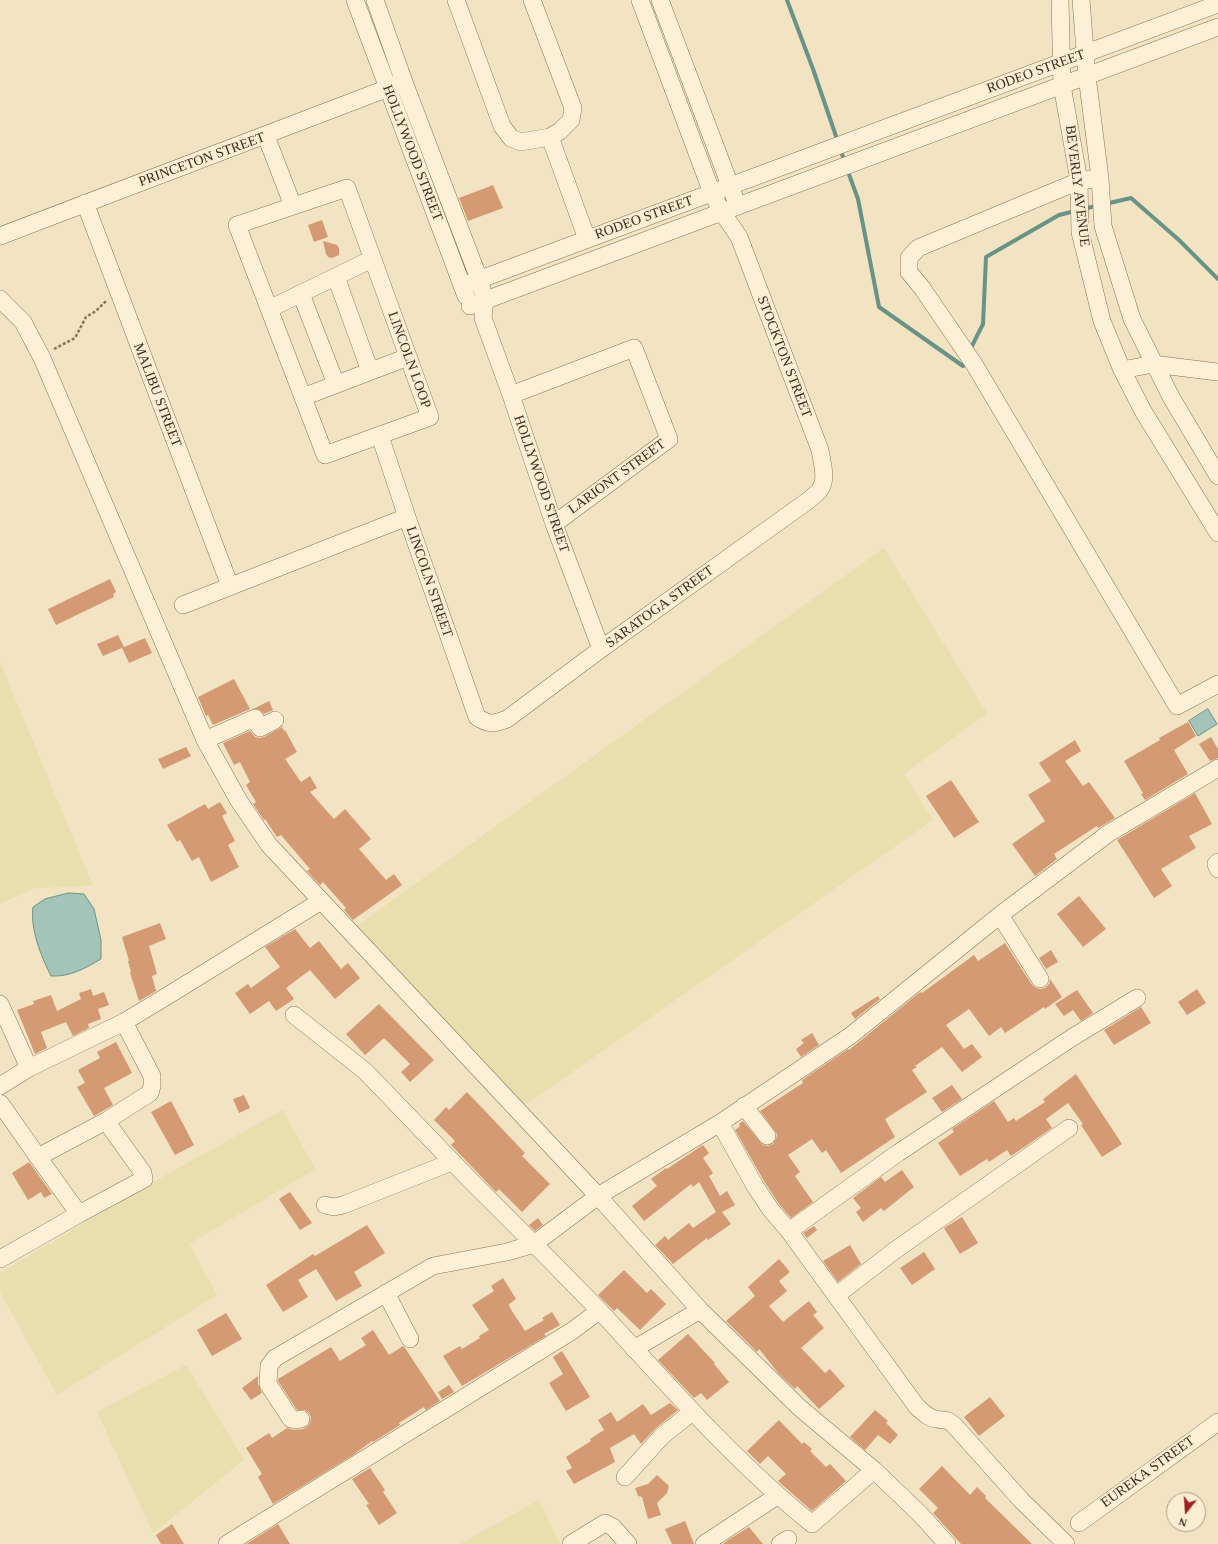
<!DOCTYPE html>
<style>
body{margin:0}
#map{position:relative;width:1218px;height:1544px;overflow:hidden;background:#f2e3c2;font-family:"Times New Roman",serif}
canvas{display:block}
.north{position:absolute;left:1166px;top:1492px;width:40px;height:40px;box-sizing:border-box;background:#f9edd2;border:1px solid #ad9f8a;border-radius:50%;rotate:197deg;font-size:11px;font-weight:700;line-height:16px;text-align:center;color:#3c2b1d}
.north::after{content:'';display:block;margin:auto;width:14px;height:18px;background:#a22125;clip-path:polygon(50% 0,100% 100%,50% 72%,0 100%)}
</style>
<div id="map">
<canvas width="1218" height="1544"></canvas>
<div class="north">N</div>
</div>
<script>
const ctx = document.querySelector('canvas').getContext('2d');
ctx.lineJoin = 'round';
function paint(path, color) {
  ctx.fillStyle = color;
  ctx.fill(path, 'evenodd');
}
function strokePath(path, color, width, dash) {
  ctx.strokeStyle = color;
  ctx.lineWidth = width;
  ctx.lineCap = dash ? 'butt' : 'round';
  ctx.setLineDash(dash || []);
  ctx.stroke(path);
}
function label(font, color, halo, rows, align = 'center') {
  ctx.font = font + ' "Times New Roman",serif';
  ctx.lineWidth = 3.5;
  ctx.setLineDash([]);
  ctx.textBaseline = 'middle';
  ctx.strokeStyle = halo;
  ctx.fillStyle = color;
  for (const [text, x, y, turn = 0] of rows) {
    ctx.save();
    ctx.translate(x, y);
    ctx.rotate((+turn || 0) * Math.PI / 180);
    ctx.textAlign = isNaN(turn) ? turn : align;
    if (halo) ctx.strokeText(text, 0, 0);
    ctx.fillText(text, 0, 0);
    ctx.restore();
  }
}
const farmland = new Path2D(`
 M884,548L987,713L904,774L933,820L521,1108L351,930Z
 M0,662L93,886L35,888L0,904Z
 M283,1110L315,1169L189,1244L217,1295L57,1395L0,1292V1273L150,1184Z
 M186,1365L244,1460L153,1533L97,1412Z
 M539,1500L560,1544H460Z`);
const water = new Path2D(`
 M1208,709L1217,724L1198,736L1189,721Z
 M69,893L84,894L94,909L101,940V959C86,968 70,977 51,976C41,956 30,929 33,907L45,899Z`);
const stream = new Path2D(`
 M787,0L813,69L838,142
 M840,148L845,163
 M847,169L858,199L879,307L963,366L966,360
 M1105,204L1131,198L1179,240L1218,279
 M1084,209L1099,205
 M970,350L983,324L986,257L1059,215L1075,211`);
const building = new Path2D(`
 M493,185L503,208L468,221L459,198Z
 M322,220L328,237L314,242L308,225Z
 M323,241L337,245L339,248V255L332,258L328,257L326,254Z
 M110,579L116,592L113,594L114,597L56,625L48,609Z
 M118,635L124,647L103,656L97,644Z
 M145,638L152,653L129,663L122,648Z
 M234,679L250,709L213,725L208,715L206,716L198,697Z
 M269,701L273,710L264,714L260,710L253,709Z
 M1188,722L1196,736L1174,750L1188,774L1145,800L1141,794L1143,793L1124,761L1160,740L1159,738Z
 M282,727L284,731L285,730L297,752L285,759L301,782L310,776L317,788L310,792L334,819L345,809L371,839L359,849L386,880L394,874L402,885L353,920L344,910L346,908L323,882L320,885L307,871L310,869L281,835L277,837L265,819L264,820L253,804L256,802L246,785L250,782L240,762L234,765L223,743L250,731L255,737L259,738L264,737Z
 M1211,737L1218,749V758L1210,761L1199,744Z
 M1075,740L1081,751L1065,761L1083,786L1089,782L1115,818L1098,828L1097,826L1054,854L1057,859L1035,876L1012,844L1045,821L1028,795L1051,781L1039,763Z
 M186,747L191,756L163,769L158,759Z
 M951,780L979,822L954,838L926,796Z
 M1195,793L1212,824L1189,836L1196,848L1161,869L1172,886L1154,898L1117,840Z
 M220,802L227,813L222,816L235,841L228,845L239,867L211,882L199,857L192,861L180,840L177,842L167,825L205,804L208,809Z
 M1079,896L1106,929L1083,947L1057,914Z
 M160,923L166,939L149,946L157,974L152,976L156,991L139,1001L130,973L131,972L128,961H129L122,937Z
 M295,929L310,948L319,941L341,969L348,963L360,978L335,999L310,970L286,988L294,999L276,1011L269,1001L250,1014L235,993L248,984L251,988L280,967L265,947Z
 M1005,943L1032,985L1036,988L1040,989L1045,988L1049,984L1050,979L1062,997L1045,1009L1044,1007L1005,1033L1001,1027L989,1036L969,1009L946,1025L964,1049L972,1044L982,1057L962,1072L942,1047L915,1066L917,1067L912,1070L927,1092L885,1119L895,1137L841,1173L826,1150L822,1153L812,1139L788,1155L800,1172L795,1176L813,1202L791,1218L779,1204L764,1181L735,1130L740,1126L739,1124L743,1121L763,1145L768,1146L773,1144L776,1139L777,1134L760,1111L803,1083L802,1080L848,1049L849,1050L919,993L921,992L922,993L974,955L978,961Z
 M1051,950L1058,962L1046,969L1039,958Z
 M91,989L93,996L104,992L109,1005L98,1009L101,1019L88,1024L89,1028L73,1036L66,1022L41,1032L47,1048L35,1054L17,1010L34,1004L33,1001L51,995L57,1011L81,999L79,993Z
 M1197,989L1206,1003L1187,1015L1178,1002Z
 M1077,990L1093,1013L1081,1021L1073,1010L1064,1016L1055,1004Z
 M878,996L880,999L855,1019L851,1013Z
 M379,1004L434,1060L410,1082L401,1072L410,1064L384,1038L365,1055L346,1034Z
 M1141,1007L1151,1023L1114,1045L1104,1030Z
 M812,1033L819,1045L801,1057L796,1049L804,1043L801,1040Z
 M116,1042L132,1073L104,1088L113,1105L94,1116L77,1087L85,1083L78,1070L100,1058L97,1052Z
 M1076,1074L1122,1144L1102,1157L1081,1125L1083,1124L1068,1103L1046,1119L1052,1128L1011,1156L1007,1150L989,1162L987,1159L960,1176L938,1143L954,1132L952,1129L994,1101L1008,1122L1014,1118L1016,1121L1045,1102L1043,1099Z
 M952,1085L962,1099L942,1112L932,1098Z
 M467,1092L525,1153L522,1156L550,1184L522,1212L499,1189L496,1192L451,1145L455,1141L434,1120L446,1107L449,1110Z
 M244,1095L250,1108L239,1113L233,1099Z
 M171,1101L194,1145L175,1155L151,1112Z
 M703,1145L709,1153L703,1158L713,1173L709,1176L720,1196L727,1191L735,1205L722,1212L731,1224L708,1240L707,1238L673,1264L655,1245L665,1236L668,1240L689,1223L693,1228L716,1212L699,1182L693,1187L691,1184L644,1221L632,1206L657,1186L651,1179L666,1168L667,1169Z
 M29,1162L52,1194L44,1198L41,1192L28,1200L12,1173Z
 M902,1170L914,1187L884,1211L881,1208L863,1222L856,1212L861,1208L853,1198L881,1177L885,1182Z
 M290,1192L312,1223L300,1230L279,1199Z
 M962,1217L978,1243L960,1254L944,1228Z
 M538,1218L543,1225L535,1231L529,1225Z
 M367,1225L385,1253L354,1272L362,1286L336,1301L316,1269L298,1280L308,1297L283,1312L266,1285L313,1254L315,1256Z
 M814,1226L817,1230L807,1238L803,1233Z
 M850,1245L861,1264L838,1282L823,1261Z
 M924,1252L935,1269L912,1285L900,1268Z
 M779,1259L790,1272L779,1281L787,1291L769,1306L783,1322L809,1301L817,1312L813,1315L824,1328L801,1348L825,1373L830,1369L845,1386L819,1409L797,1386L795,1389L779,1374L759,1349L757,1352L726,1321L755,1296L748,1287Z
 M624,1270L647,1293L651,1289L666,1304L640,1330L617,1308L614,1311L598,1295Z
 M503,1278L516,1299L509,1304L510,1308L525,1331L544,1320L542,1318L552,1312L560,1325L544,1334L546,1336L462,1386L443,1356L460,1346L462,1349L480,1338L479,1336L489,1330L472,1305L494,1291L491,1286Z
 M226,1313L242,1339L212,1356L197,1330Z
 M373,1330L389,1355L403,1346L405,1348L440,1401L426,1410L424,1407L399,1423L400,1425L373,1442L372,1441L353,1455L273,1504L258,1477L262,1474L246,1448L269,1433L272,1438L287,1428L294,1430L303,1429L308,1426L310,1423L311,1417L309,1413L305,1410H297L278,1381V1379L331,1347L340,1361L366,1345L361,1338Z
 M688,1334L715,1363L714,1364L729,1382L707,1400L701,1393L694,1398L658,1360Z
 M562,1351L590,1397L566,1411L549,1383L563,1374L553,1357Z
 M258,1376V1384L262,1393L251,1400L242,1388Z
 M449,1385L454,1392L442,1399L438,1392Z
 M990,1397L1005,1416L979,1436L964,1417Z
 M670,1403L678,1410L656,1428L641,1444L634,1434L610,1448L615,1462L574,1484L566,1471L572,1468L566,1457L591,1441L590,1439L604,1430L598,1420L611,1412L617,1422L643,1404L651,1415Z
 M875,1410L888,1421L886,1423L898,1435L890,1444L878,1435L865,1450L850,1437Z
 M779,1420L802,1444L804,1442L812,1449L810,1451L826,1467L830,1464L846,1481L812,1511L778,1481L786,1474L768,1456L760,1464L747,1451Z
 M942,1466L970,1495L977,1487L986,1496L985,1498L1032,1544H961L933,1513L938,1508L919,1489Z
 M370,1468L385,1490L383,1492L397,1513L379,1525L366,1505L369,1504L352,1479Z
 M657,1475L669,1486L667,1493L657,1503L661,1515L648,1519L642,1497L638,1496L635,1488L648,1484Z
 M685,1521L694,1544H672L665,1529Z
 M172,1524L184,1544H161L156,1535Z
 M278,1524L290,1544H246Z
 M749,1527L763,1544H723L728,1540Z`);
const path = new Path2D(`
 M54,349L75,338L86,317L96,311L107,300`);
const minor = new Path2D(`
 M355,0L466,296
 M375,0L404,82L479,279L485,300L483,318L511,395L554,524L601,649
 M456,0L502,126L511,138L521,142L550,137L560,131L571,120L573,108L532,0
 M660,0L734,196
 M1060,0L1062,85L1079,181L1080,232L1102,321L1122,370L1143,411L1218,533
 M1081,0L1087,76L1100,178L1103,226L1132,319L1171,397L1218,476
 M266,136L293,206
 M550,137L587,239
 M1100,178L1079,181L918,248L909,258V272L922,288L974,364L1177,706L1218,684
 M347,188L430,417L325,455L237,225Z
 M85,203L230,586
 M0,236L404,82
 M336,277L370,371
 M462,286L1218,4
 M301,294L336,384
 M0,299L23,322L42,358L205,740L239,801L269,845L598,1196L700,1310L800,1408L874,1470L920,1514L947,1544
 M470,306L1218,27
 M269,309L372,259
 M1122,370L1153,364L1218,372
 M511,395L634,348L669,439L554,524
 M303,397L408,357
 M380,436L407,517L477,717C489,725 494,724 507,719L601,649L809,500C812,497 816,494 819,491C828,480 822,463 820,450L739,237L722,212L712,193L640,0
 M183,605L407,517
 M205,740L255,718L260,728L275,720
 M1218,862L1216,864L1218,869
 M1000,915L1040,979
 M0,1004L29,1068
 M294,1015L365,1071L469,1179L534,1244L507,1252L433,1266L275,1358L269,1366L268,1384L291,1419L296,1420L301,1419
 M0,1086L29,1068L124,1022L159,1001L321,901
 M0,1103L38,1157L106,1121L150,1093L152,1086V1076L124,1022
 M744,1106L767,1136
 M720,1123L755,1186L771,1210L789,1231L917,1407C923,1412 928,1418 936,1419C946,1421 945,1418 954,1425L1021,1500L1066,1544
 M325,1205L334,1207L343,1205L452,1162
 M79,1214L144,1179L143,1173L106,1121
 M789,1231L898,1153L1073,1037L1137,998
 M0,1259L79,1214L38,1157
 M386,1293L410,1339
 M837,1295L894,1251L1069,1128
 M634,1349L700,1310
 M874,1470L812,1524C734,1461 668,1385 600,1311C578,1289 556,1266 534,1244L598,1196L720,1123L850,1036L1000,915L1109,833L1218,768
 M625,1477L662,1436L692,1412
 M1079,1523L1218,1422
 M227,1544L572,1331L599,1311
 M571,1544L605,1523L613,1527L628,1544
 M704,1544L777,1496
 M780,1544L788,1539`);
const streetNames = [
 ["RODEO STREET",1036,72,-20],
 ["HOLLYWOOD STREET",412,153,69],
 ["PRINCETON STREET",202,160,-20],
 ["BEVERLY AVENUE",1077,186,83],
 ["RODEO STREET",644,218,-20],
 ["STOCKTON STREET",784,357,69],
 ["LINCOLN LOOP",409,360,70],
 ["MALIBU STREET",157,395,69],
 ["LARIONT STREET",617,477,-36],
 ["HOLLYWOOD STREET",541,484,71],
 ["LINCOLN STREET",429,582,71],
 ["SARATOGA STREET",660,607,-36],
 ["EUREKA STREET",1148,1472,-36]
];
paint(farmland, '#e8deae');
paint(water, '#a4c4ba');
strokePath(water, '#6a9388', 1);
strokePath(stream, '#6a9388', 4);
paint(building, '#d49a74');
strokePath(minor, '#8e7357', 18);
strokePath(path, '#8e7357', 2.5, [3, 2]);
strokePath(minor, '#fcf0d6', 17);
label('14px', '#3c2b1d', '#f9edd2', streetNames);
</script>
